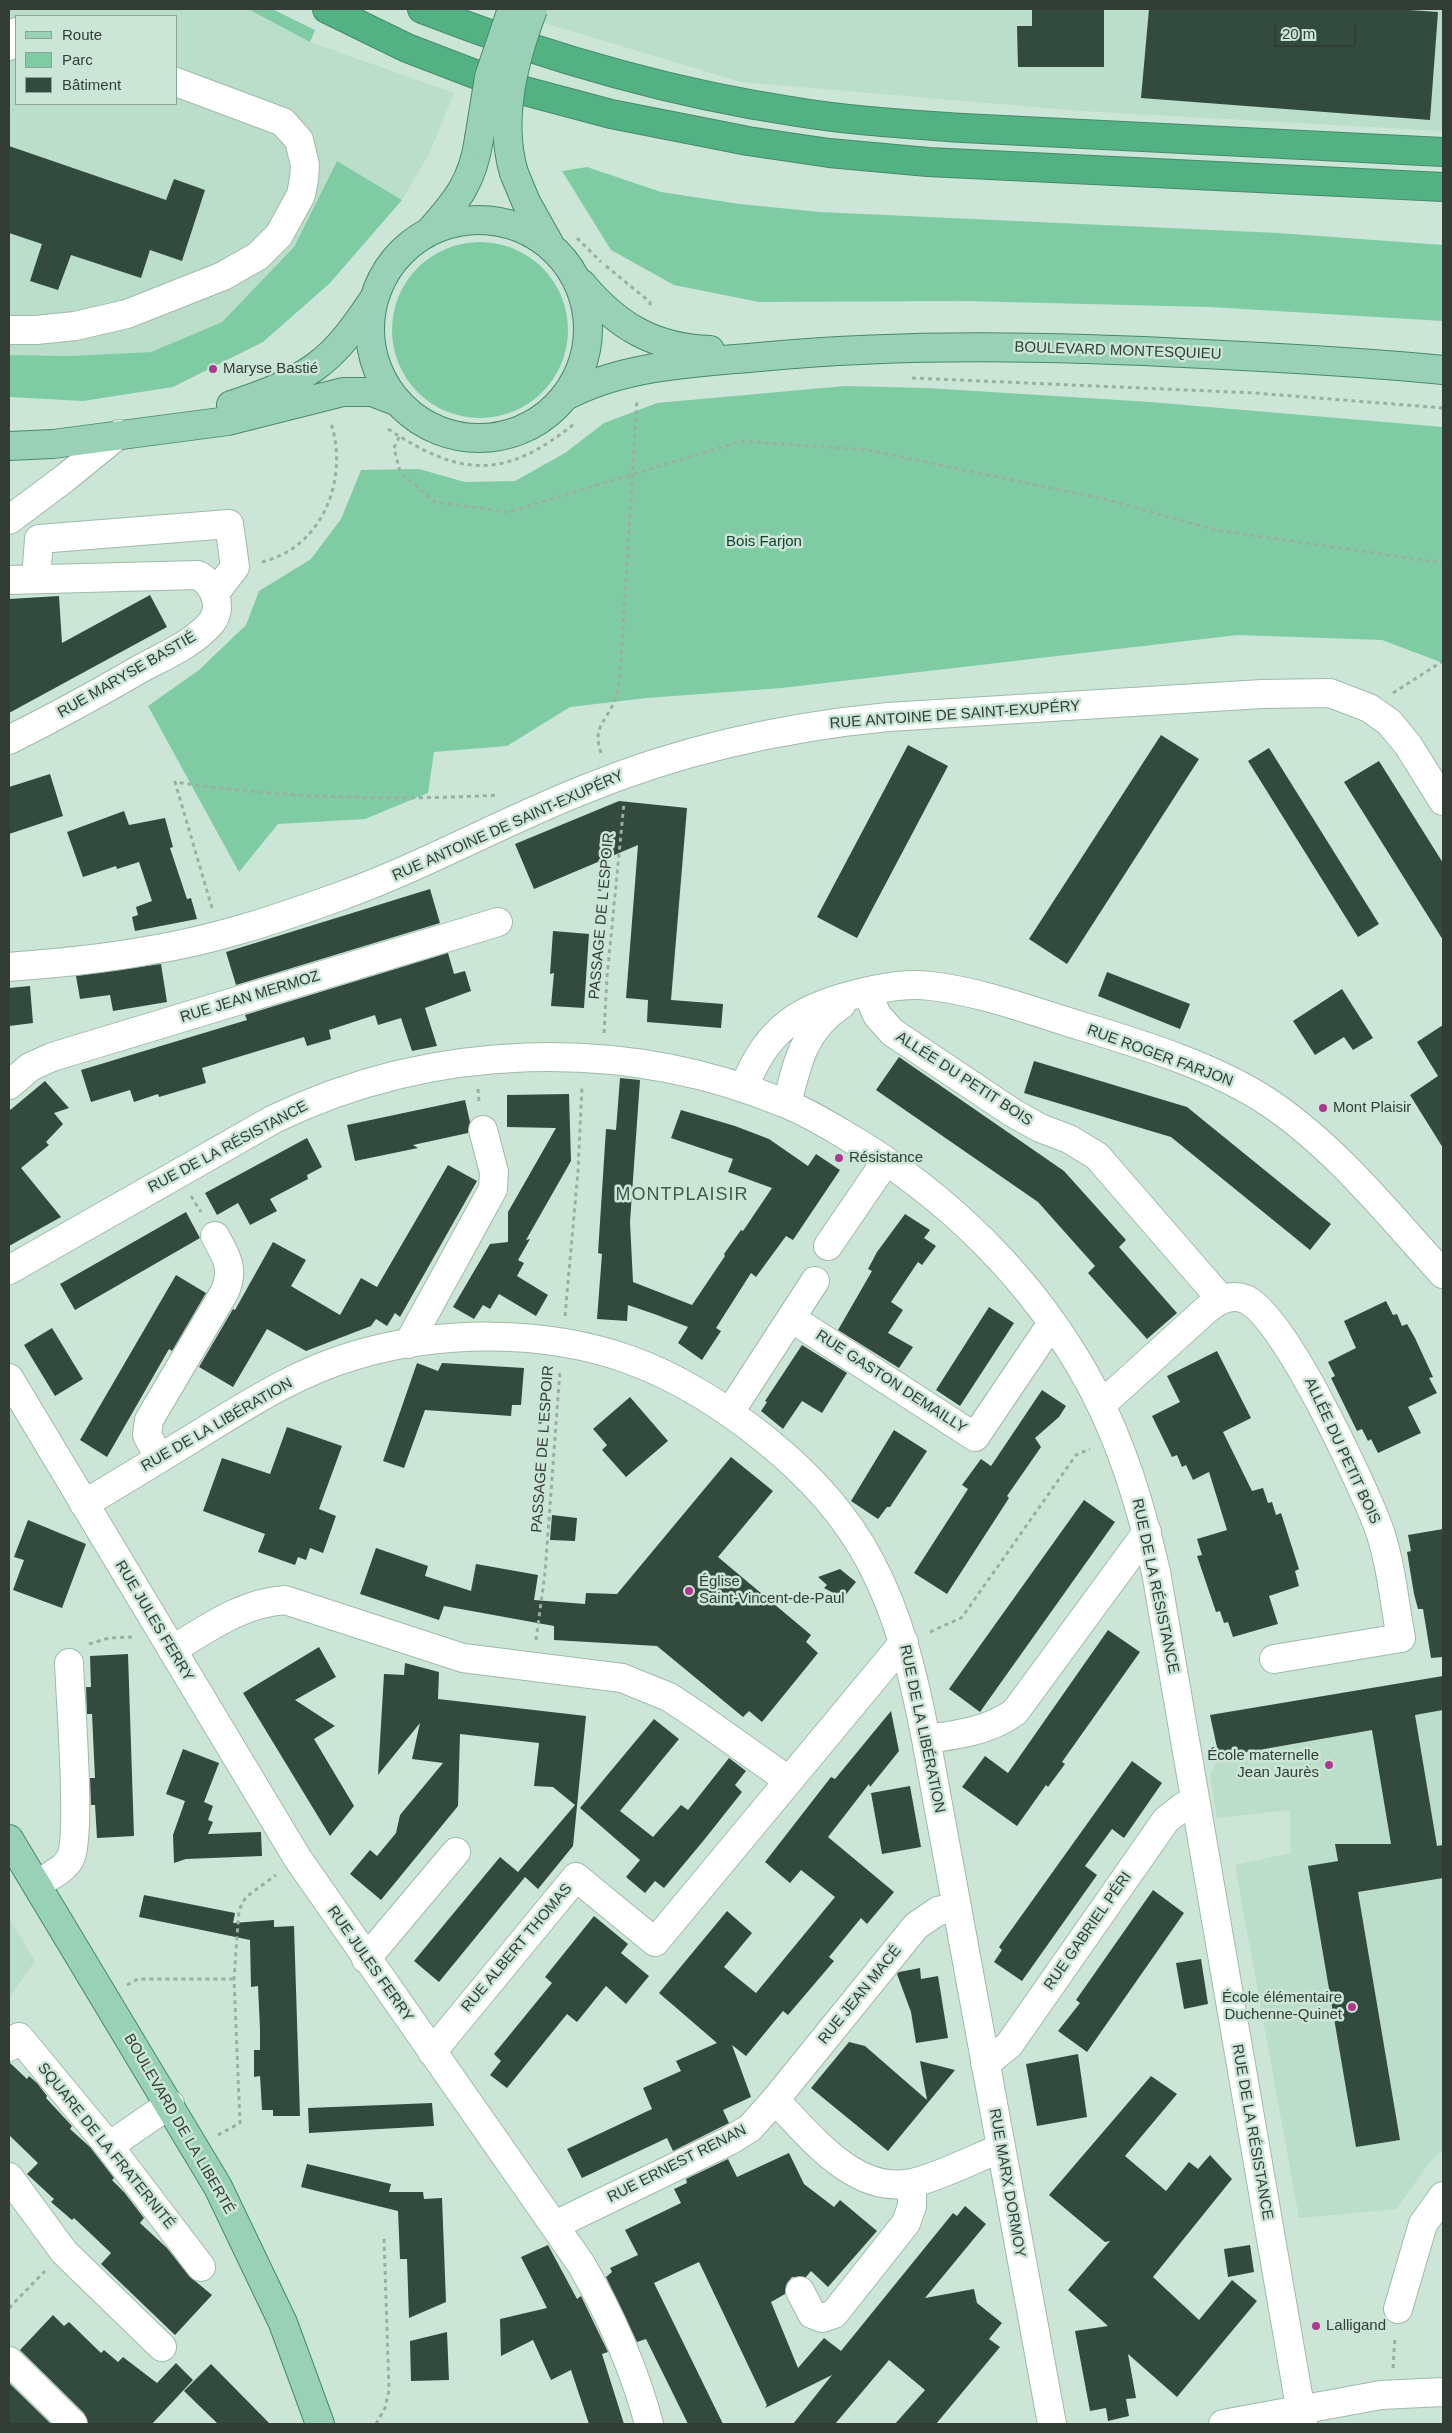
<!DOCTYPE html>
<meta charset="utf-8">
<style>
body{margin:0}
#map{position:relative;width:1452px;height:2433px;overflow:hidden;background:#cbe6d6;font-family:Arial,sans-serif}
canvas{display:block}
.frame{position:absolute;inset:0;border:10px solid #323d36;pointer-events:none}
.legend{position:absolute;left:15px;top:15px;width:162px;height:90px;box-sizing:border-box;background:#cbe6d6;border:1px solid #8ea296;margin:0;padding:6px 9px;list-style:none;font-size:15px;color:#323d36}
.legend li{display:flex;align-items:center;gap:10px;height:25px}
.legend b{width:25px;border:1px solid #8ea296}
.scale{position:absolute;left:1274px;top:25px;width:82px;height:22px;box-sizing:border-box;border:2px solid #323d36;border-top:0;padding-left:6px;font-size:15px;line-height:18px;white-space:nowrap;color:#323d36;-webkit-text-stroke:4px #cbe6d6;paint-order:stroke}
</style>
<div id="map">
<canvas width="1452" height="2433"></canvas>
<div class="frame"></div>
<ul class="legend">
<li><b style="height:6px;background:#98d1b5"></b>Route</li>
<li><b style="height:14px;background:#7fcca4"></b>Parc</li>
<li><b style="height:14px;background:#334b3e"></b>Bâtiment</li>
</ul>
<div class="scale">20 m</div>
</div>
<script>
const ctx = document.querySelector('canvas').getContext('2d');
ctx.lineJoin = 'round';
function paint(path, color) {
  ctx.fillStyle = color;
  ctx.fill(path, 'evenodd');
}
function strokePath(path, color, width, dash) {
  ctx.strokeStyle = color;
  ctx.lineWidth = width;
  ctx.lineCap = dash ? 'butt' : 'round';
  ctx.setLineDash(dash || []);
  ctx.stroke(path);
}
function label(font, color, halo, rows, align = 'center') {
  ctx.font = font + ' Arial,sans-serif';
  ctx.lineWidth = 5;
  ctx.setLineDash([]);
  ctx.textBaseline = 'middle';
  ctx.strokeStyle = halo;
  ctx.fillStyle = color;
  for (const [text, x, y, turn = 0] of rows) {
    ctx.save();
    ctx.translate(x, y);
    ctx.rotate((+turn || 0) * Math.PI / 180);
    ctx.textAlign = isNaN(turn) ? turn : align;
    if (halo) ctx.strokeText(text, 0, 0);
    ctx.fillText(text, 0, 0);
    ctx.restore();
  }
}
const built = new Path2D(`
 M9,9H248L310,42L454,93L430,152L402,200L337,161L294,247L222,322L151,352L70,356L9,355ZM16,16H176V104H16Z
 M497,9H1443V131L1082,111L741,82Z
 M1443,1676V2150L1430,2162L1396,2209L1299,2218L1235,1865L1291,1853L1290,1810L1217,1818L1210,1774L1219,1757L1210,1715Z
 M9,1918L35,1961L9,1998Z`);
const green = new Path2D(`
 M248,9H272L315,30L310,42Z
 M337,161L402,200L330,283L263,342L173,387L83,401L9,397V355L70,356L151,352L222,322L294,247Z
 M587,167L661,192L740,204L820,212L1278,233L1443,245V321L1210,307L963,301L759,302L674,285L611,250L562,171Z
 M392 330a88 88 0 1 1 176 0a88 88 0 1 1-176 0Z
 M845,386L927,388L1150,402L1443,427V663L1382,640L1238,635L782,688L647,698L570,707L507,746L434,752L428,793L365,819L278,824L239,872L148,706L199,670L246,625L259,591L311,559L341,519L361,470L419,469L465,482L515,481L565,453L604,423L657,403Z`);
const building = new Path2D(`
 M1149,9H1394L1438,12L1430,120L1141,98Z
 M1032,10H1104V67H1018L1017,26H1032Z
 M9,146L166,200L174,179L205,190L182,261L150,250L141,278L71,255L58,290L30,281L42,244L9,233Z
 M150,595L167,627L9,713V599L59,596L62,643Z
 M1161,735L1199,759L1067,964L1029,939Z
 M908,745L948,766L857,938L817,917Z
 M1269,748L1379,924L1358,937L1248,761Z
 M1379,761L1443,863V940L1344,782Z
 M50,774L63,816L9,834V787Z
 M619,801L687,808L671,1000L723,1004L721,1028L647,1022L648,1000L626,998L638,845L534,889L515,844Z
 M124,811L129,825L165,818L173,847L170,848L187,899L191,898L197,919L135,931L132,917L138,915L136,907L152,901L139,862L117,869L116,866L83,877L67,832Z
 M430,889L440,923L236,985L226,952Z
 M553,931L589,934L584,1008L551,1006L554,973L550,974Z
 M448,953L454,974L465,971L471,991L425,1008L437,1046L412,1051L401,1018L378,1025L375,1015L329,1030L331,1039L307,1046L304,1037L202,1068L206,1083L159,1097L158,1094L134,1102L130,1090L91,1102L81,1070L247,1020L245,1015Z
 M161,964L167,1002L113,1011L110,995L80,999L76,976Z
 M1107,972L1190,1004L1180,1029L1098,996Z
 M30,986L33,1023L9,1026V988Z
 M1342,989L1373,1038L1353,1050L1344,1037L1315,1055L1293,1021Z
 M1443,1025V1148L1410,1095L1438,1076L1417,1042Z
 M899,1057L1064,1171L1126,1240L1119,1247L1177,1313L1147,1339L1088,1273L1095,1266L1038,1202L876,1090Z
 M1034,1061L1187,1107L1331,1224L1310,1250L1171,1137L1024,1093Z
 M620,1078L640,1080L630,1222L633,1282L692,1305L725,1256L724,1254L741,1230L743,1231L772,1188L728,1172L733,1159L671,1138L681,1110L735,1126L769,1139L808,1166L816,1154L840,1170L793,1240L786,1236L756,1277L751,1273L716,1328L721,1331L702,1360L678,1343L688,1327L657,1315L628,1305L627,1321L597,1319L602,1254L598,1253L606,1129L616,1130Z
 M45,1081L69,1108L54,1113L63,1124L46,1142L49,1145L21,1168L61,1217L9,1246V1111Z
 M569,1094L571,1161L526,1240L530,1239L518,1260L524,1263L517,1276L548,1295L536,1316L499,1294L490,1309L483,1305L474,1319L453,1307L490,1244L508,1242V1212L556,1128L507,1127V1095Z
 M465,1100L470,1122L468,1133L413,1145L418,1148L355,1161L347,1125Z
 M307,1138L322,1167L307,1175L308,1179L270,1199L277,1211L250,1225L238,1203L217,1215L205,1193Z
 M448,1165L477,1181L400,1317L395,1313L387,1326L376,1319L371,1326L306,1351L267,1329L233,1387L199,1367L233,1309L235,1310L273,1242L306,1260L291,1286L340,1315L361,1278L377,1287Z
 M186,1212L200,1238L75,1310L60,1284Z
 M905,1214L930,1230L924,1238L936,1246L922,1265L918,1262L891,1302L903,1310L888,1333L913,1347L899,1368L838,1330L872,1271L868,1269L877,1252Z
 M176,1275L206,1293L172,1351L169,1349L107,1457L80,1440Z
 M1386,1301L1393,1315L1397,1314L1402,1326L1407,1324L1415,1338L1433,1377L1429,1378L1437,1393L1408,1407L1421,1433L1378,1453L1371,1439L1368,1441L1362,1429L1357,1431L1331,1378L1335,1376L1328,1362L1356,1348L1344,1321Z
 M989,1307L1014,1323L960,1406L936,1390Z
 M52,1328L83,1379L55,1396L24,1345Z
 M802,1345L847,1373L822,1413L802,1401L783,1429L761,1411L767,1402L765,1401Z
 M1217,1351L1251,1418L1223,1432L1252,1491L1263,1488L1268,1503L1272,1502L1276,1515L1281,1513L1299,1569L1295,1571L1299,1586L1269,1596L1278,1624L1233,1637L1228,1622L1224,1623L1220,1611L1216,1612L1197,1556L1202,1555L1197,1539L1227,1530L1209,1472L1193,1480L1186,1465L1182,1467L1177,1455L1172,1457L1152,1416L1180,1402L1167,1376Z
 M417,1363L438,1371L442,1363L524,1368L521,1405H512L511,1416L425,1410L404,1468L383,1461Z
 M1042,1390L1066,1406L1059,1417L1035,1438L1041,1447L1007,1496L1009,1498L947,1594L914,1573L968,1489L962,1485L981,1459L991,1466Z
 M630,1397L668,1441L626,1477L602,1450L607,1445L593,1429Z
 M287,1427L342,1446L319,1509L336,1516L323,1553L310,1548L306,1560L298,1557L295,1565L258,1552L265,1534L203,1511L222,1458L270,1474Z
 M894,1430L927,1451L890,1507H887L878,1519L851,1501Z
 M731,1457L773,1491L718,1557L811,1635L806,1642L818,1653L762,1722L749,1711L743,1717L657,1646L554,1640V1626L444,1606L439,1620L360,1594L376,1548L428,1566L425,1576L471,1591L476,1564L538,1575L534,1600L585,1604L586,1593L617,1594Z
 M1084,1500L1115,1522L980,1712L949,1689Z
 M552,1515L577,1518L575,1541L550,1540Z
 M28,1520L86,1544L62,1608L13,1590L24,1560L14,1557Z
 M1443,1529V1657L1431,1658L1423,1609H1418L1414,1594L1407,1552L1411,1551L1408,1535Z
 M840,1569L856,1582L843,1598L824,1588L827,1585L818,1577Z
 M1108,1630L1140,1652L1062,1762L1065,1764L1048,1787L1046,1785L1017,1826L962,1787L985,1756L1008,1773Z
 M319,1647L336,1677L295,1700L335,1726L314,1739L354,1806L330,1836L243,1693Z
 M128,1654L134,1836L97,1838L95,1805H91L90,1778H95L92,1714H87L86,1687H91L90,1656Z
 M405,1663L439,1672L438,1699L586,1716L573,1846L538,1889L525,1877L439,1982L414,1961L500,1857L518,1872L575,1805L553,1787L534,1786L539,1743L460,1734L458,1806L381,1900L350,1874L370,1850L377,1856L396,1833L400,1815L443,1763L412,1759L420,1723L378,1775L384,1674L404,1675Z
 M1443,1676V1710L1415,1715L1437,1846L1443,1845V1878L1358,1892L1400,2140L1356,2147L1308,1866L1338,1861L1335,1844H1391L1372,1730L1219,1757L1210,1715Z
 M891,1711L899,1751L870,1787L869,1784L828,1837L894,1892L867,1924L861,1918L829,1957L834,1961L788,2015L783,2011L746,2056L732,2045L751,2097L723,2110L729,2123L673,2151L667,2138L582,2178L567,2149L652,2109L643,2088L681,2071L676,2061L717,2043L659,1993L727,1911L752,1933L724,1967L756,1993L835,1897L801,1870L790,1883L765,1862L831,1777L835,1779Z
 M654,1719L679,1739L620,1811L653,1837L681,1805L688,1810L729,1758L746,1771L735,1785L742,1792L704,1840L664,1888L655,1881L645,1893L626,1877L640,1860L580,1808Z
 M183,1749L219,1763L204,1802L213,1806L208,1820L213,1822L208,1834L261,1832L262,1856L186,1859L174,1863L173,1835L185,1801L166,1794Z
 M1132,1761L1162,1783L1124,1838L1112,1829L1085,1866L1097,1875L1022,1981L994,1962L1002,1950L999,1947Z
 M910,1786L921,1847L882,1854L871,1793Z
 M1153,1890L1184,1913L1087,2052L1058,2031L1080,2003L1076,2000Z
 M144,1895L235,1913L233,1923L274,1920V1927L294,1926L300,2116H273V2110H262L260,2076L254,2077V2050H260V2029L258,1986L251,1987L250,1940L139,1917Z
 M594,1916L628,1944L621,1953L649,1976L626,2004L606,1986L577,2022L567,2014L507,2088L490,2075L501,2061L494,2054L552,1983L545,1977Z
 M1201,1959L1208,2004L1184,2009L1176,1963Z
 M920,1968L921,1979L938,1976L948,2038L916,2043L911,2012L897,1974L899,1972Z
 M849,2042L865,2046L927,2100L920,2061L955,2070L888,2151L811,2088Z
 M1078,2054L1087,2117L1037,2126L1026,2064Z
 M9,2062L27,2079L29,2076L37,2083L47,2096L46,2098L72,2126L70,2129L90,2147L114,2178L112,2180L124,2192L144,2218L140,2223L167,2248L189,2276L212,2295L175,2335L101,2264L111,2253L74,2218L72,2220L51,2202L54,2199L27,2174L38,2163L9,2135Z
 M1151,2076L1177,2094L1125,2156L1166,2191L1189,2162L1198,2169L1210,2155L1232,2179L1153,2277L1199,2320L1232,2280L1257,2301L1177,2397L1128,2354L1136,2398L1126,2399L1129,2416L1108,2421L1106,2408L1090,2411L1075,2331L1108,2326L1068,2290L1110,2241L1105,2242L1049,2195Z
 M432,2103L434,2126L309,2133L308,2108Z
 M789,2153L804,2184L834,2207L840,2200L877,2231L828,2287L811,2271L806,2277H792L787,2283L785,2294L771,2302L798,2368L824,2338L841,2351L953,2213L957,2216L965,2206L986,2224L925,2298L974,2289L977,2303L1002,2323L989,2339L1000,2347L936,2424H895L925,2390L889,2360L835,2424H793L832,2375L765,2408L767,2405L699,2262L654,2283L723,2424H688L646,2339L637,2342L606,2277L612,2272L610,2268L638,2255L625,2230L681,2203L674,2189L687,2183L686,2179L728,2159L737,2177Z
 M307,2164L391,2184L389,2192H423L424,2199L442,2198L446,2302L409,2318L407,2259H400L398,2211L301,2187Z
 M548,2245L577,2299L581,2296L606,2348L608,2352L602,2354L624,2424H589L571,2370L551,2380L533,2340L501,2356L500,2319L547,2308L521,2257Z
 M1250,2245L1254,2272L1228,2277L1224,2249Z
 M53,2315L64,2326L69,2322L101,2353L104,2350L118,2362L123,2357L157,2383L176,2363L193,2380L152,2424H88L84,2413L20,2350Z
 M447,2332L449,2380L411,2381L410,2341Z
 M211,2364L270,2424H218L184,2391Z
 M9,2383L51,2424H9Z`);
const path = new Path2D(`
 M577,238L601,262
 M606,266L650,302V308
 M912,378L1255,393L1443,408
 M388,429C461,477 504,480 574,424
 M399,437L394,448L400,472L435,502L508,512L742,441L868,450L1108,500L1216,530L1443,563
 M262,562C323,547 349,479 331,423
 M1393,693L1443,661
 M601,753C592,727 606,722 615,700C618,693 618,684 620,676L637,400
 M212,908L175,782C282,798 391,801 499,795
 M604,1033L607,977L624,803
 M478,1089L479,1102
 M191,1196L201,1212
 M565,1316L578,1171L582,1086
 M930,1632L961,1618L965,1613L1076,1455L1090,1449
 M536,1640L545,1573L560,1370
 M89,1644L109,1638L132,1637
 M127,1985L138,1979H234
 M218,2135L240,2123L234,1979L239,1910L246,1897L276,1875
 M9,2308L45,2271
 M1393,2368L1395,2337
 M376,2424L385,2408L389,2390L384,2238`);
const minor = new Path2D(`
 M9,46L16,32
 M9,330H36L75,326L127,314L223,276L258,256L279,235L301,195L304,179L305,165L299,140L283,122L176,82
 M9,520L65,478L119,434
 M36,579L39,539L229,524L235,567L215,593
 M9,580L198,575C214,584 224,607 211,623C193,644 164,656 140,669C97,694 53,718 9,740
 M9,967C56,963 104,959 151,950C215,940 277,919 338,897C422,867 500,823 583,790C680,750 784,727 888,717L1262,694L1330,693L1369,708L1389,722L1408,745L1443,801
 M867,992L877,1015L892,1032L1013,1113L1040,1128L1069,1139L1097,1156L1221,1299
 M9,1085L30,1067L52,1057L498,922
 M744,1088C767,1026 803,1006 865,992C887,987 908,983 931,986C982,992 1032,1011 1081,1026C1144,1045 1216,1067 1271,1104C1337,1149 1389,1215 1443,1274
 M787,1104C797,1063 804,1029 841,1005
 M828,1246L886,1161
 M9,1270L274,1119C432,1043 621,1036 784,1103C805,1111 825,1123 845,1135C948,1195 1036,1282 1092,1387C1123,1446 1141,1507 1156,1572L1303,2424
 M815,1281L791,1318L975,1437L1052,1323
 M408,1344L493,1189L494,1172L483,1130
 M9,1378L298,1859L581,2264C610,2314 634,2368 649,2424
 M1101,1405L1207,1309C1217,1301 1230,1293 1245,1299C1283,1313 1362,1484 1378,1526C1391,1562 1394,1601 1401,1638L1274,1659
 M730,1412L791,1318
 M159,1458L147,1435L149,1420L224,1293C235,1270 227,1257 215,1236
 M84,1504C123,1481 162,1457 201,1433C250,1403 298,1372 353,1356C439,1330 545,1329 630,1360C680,1378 725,1407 767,1441C808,1474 845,1514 870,1561C900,1617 914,1678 926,1739L1052,2424
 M172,1650C208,1628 242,1603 285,1600L463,1658L622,1678L669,1697L699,1717L788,1780
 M926,1739C957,1735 989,1731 1015,1712L1147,1532
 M37,1884C48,1877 64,1870 70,1859C82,1838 70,1696 69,1663
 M366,1959L456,1852
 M9,2047L19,2037L109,2146L201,2267
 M432,2052L576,1877L655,1942L904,1642
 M985,2064L1009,2045L1166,1820L1184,1806L1195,1802
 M775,2100L916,1926L938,1911L956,1907
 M109,2146L170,2104
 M9,2177L64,2252L162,2347
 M555,2225L729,2141L750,2128L775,2100C810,2135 854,2195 912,2183C939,2177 974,2159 1001,2148
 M800,2291L812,2314L822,2318L834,2314L906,2223L912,2206V2183
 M1398,2309L1423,2224L1443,2196
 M9,2361L73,2424
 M1223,2424L1381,2395L1443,2392`);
const major = new Path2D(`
 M514,173L526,202L549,243
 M370 329a109 109 0 1 1 218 0a109 109 0 1 1-218 0Z
 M429,232C457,201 473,181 479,139
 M582,284C617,326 654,348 710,350
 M564,397C624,365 693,363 759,357C906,343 1056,346 1204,354C1284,358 1364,362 1443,370
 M231,405C259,396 290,385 315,367C339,350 357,324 373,300
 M9,446L53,444L228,421L343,392H372L398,402
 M9,1839L218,2187L283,2323L320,2424`);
const highway = new Path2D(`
 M327,9L407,48L506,86L611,114L748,141L829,153L928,162L1443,187
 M422,9C543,56 669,93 797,112C852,121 907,124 963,128L1443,152`);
const majorBridge = new Path2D(`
 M479,139L489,77L512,9
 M514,173C498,119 514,60 533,9`);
const markers = [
 [213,369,5,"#af388f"],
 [1323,1108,5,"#af388f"],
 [839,1158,5,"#af388f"],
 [689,1591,5,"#af388f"],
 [1329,1765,5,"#af388f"],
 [1352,2007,5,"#af388f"],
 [1316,2326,5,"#af388f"]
];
const streetNames = [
 ["BOULEVARD MONTESQUIEU",1118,351,2],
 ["RUE MARYSE BASTIÉ",127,675,-30],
 ["RUE ANTOINE DE SAINT-EXUPÉRY",955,715,-4],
 ["RUE ANTOINE DE SAINT-EXUPÉRY",508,826,-24],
 ["PASSAGE DE L'ESPOIR",602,916,-85],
 ["RUE JEAN MERMOZ",250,997,-17],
 ["RUE ROGER FARJON",1160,1056,20],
 ["ALLÉE DU PETIT BOIS",964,1079,33],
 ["RUE DE LA RÉSISTANCE",228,1147,-28],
 ["RUE GASTON DEMAILLY",891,1382,33],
 ["RUE DE LA LIBÉRATION",217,1425,-30],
 ["PASSAGE DE L'ESPOIR",543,1449,-86],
 ["ALLÉE DU PETIT BOIS",1342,1451,65],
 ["RUE DE LA RÉSISTANCE",1155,1586,78],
 ["RUE JULES FERRY",154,1621,59],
 ["RUE DE LA LIBÉRATION",922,1729,78],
 ["RUE GABRIEL PÉRI",1088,1931,-55],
 ["RUE ALBERT THOMAS",517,1948,-50],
 ["RUE JULES FERRY",370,1964,55],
 ["RUE JEAN MACÉ",860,1995,-51],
 ["BOULEVARD DE LA LIBERTÉ",179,2124,60],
 ["RUE DE LA RÉSISTANCE",1252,2132,80],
 ["SQUARE DE LA FRATERNITÉ",106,2146,51],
 ["RUE ERNEST RENAN",677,2164,-27],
 ["RUE MARX DORMOY",1007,2183,80]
];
const poiNames = [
 ["Maryse Bastié",223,369],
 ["Mont Plaisir",1333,1108],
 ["Résistance",849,1158],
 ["Église",699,1582],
 ["Saint-Vincent-de-Paul",699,1599],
 ["École maternelle",1319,1756,"right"],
 ["Jean Jaurès",1319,1773,"right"],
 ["École élémentaire",1342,1998,"right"],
 ["Duchenne-Quinet",1342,2015,"right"],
 ["Lalligand",1326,2326]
];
const parkNames = [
 ["Bois Farjon",764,542]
];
const quarterNames = [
 ["MONTPLAISIR",682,1195]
];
paint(built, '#badec9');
paint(green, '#7fcca4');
paint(building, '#334b3e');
strokePath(minor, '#9fbaaa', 30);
strokePath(major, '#478969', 30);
strokePath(highway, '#478969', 30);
strokePath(path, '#99afa1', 3, [4, 4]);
strokePath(minor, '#fff', 28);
strokePath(major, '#98d1b5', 28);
strokePath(highway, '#53b284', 28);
strokePath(majorBridge, '#478969', 30, []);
strokePath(majorBridge, '#98d1b5', 28);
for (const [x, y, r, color] of markers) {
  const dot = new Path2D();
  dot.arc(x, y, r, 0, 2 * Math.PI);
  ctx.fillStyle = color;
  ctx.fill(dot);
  strokePath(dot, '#cbe6d6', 2);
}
label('15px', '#323d36', '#cbe6d6', streetNames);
label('15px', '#323d36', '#cbe6d6', poiNames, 'left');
label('15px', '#13422d', '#cbe6d6', parkNames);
ctx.letterSpacing = '1px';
label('18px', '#425a4c', '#cbe6d6', quarterNames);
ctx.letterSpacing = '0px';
</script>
